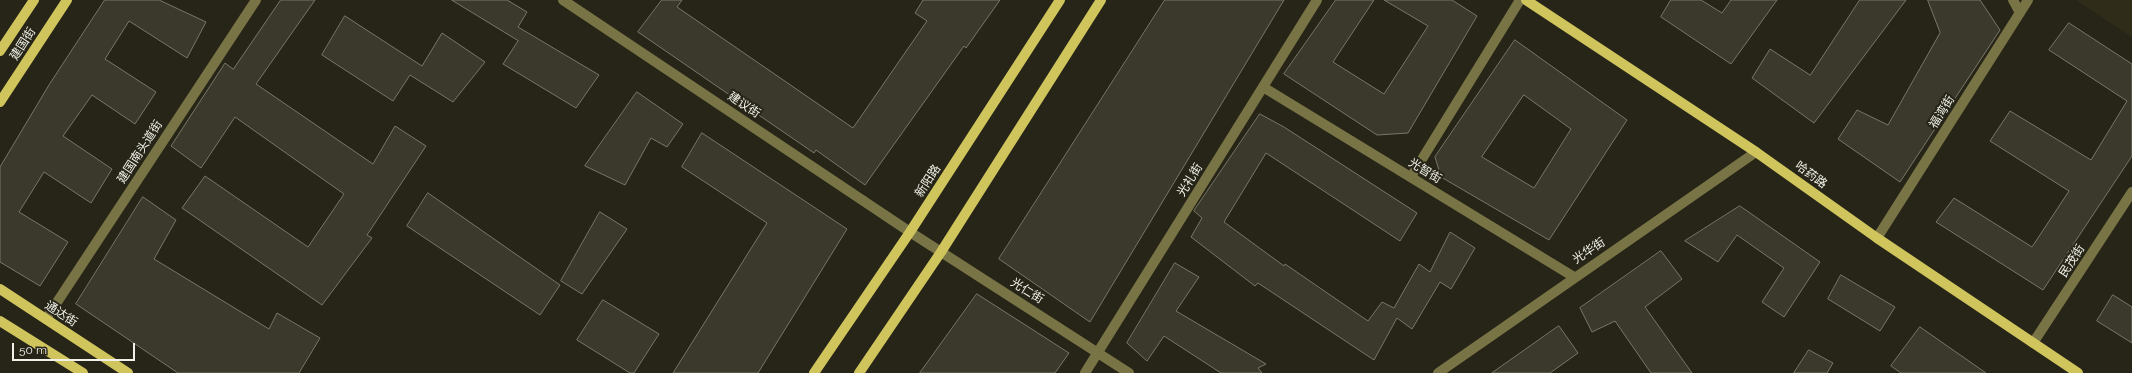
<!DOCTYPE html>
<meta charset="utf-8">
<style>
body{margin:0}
#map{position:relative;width:2132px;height:373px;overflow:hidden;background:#262518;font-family:Raleway,sans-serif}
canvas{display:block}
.scale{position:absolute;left:12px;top:343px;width:123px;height:18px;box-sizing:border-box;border:2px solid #f2f1e9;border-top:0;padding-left:5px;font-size:12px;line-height:14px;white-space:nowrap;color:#f2f1e9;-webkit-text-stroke:3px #262518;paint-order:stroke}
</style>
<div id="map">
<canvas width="2132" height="373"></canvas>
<div class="scale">50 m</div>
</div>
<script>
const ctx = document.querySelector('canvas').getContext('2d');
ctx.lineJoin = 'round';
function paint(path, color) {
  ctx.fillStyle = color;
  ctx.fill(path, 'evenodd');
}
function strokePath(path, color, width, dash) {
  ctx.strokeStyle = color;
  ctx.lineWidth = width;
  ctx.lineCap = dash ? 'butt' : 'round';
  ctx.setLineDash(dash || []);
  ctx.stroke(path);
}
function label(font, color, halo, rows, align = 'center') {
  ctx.font = font + ' Raleway,"Noto Sans SC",sans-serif';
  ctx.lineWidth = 4;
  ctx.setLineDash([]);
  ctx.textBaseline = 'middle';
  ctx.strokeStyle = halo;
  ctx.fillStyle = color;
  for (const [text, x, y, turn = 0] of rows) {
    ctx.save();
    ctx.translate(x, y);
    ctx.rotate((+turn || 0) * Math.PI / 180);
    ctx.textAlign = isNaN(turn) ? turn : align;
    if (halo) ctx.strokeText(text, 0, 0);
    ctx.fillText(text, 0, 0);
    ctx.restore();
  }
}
const built = new Path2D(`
 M2076,0H2132V37Z`);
const building = new Path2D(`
 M105,0H159L206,22L187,58L129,21L105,59L156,92L135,124L92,95L63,136L112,169L91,203L44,172L19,212L68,242L40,286L0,262V167L49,85Z
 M281,0H315L256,84L373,164L395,126L426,146L367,235L372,238L322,305L182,208L205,176L308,247L344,194L235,117L201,168L171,146L225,63L233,69Z
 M452,0H507L527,12L518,27L599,75L576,108L503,64L518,41Z
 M662,0H682L677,7L853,128L927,21L915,13L923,0H1000L966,48L964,46L865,185L816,150L814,153L638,32Z
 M1165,0H1284L1090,322L999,259Z
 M1336,0H1374L1333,62L1384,94L1428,26L1384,0H1452L1477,16L1408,133L1377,135L1284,74Z
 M1671,0H1701L1722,13L1731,0H1777L1731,64L1661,17Z
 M1860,0H1906L1814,123L1752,78L1770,49L1810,75Z
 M1928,0H1980L2000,30L1900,182L1838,139L1857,110L1888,125L1940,33Z
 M345,16L422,66L442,33L485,62L453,102L410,75L393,101L322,55Z
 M2069,23L2132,64V156L2043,290L1936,222L1954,198L2032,247L2069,191L1990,141L2010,111L2091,160L2127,101L2049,50Z
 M1515,40L1627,120L1549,240L1441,177L1435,157ZM1524,95L1571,129L1534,188L1482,157Z
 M637,92L683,124L667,147L651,138L625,185L585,166Z
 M1260,114L1284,127L1417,213L1400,241L1266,153L1224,222L1284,266L1285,264L1368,321L1382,302L1394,308L1419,264L1430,272L1450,232L1475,248L1451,289L1440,282L1412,329L1397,318L1374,360L1258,283L1255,286L1191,237L1202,218L1194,211Z
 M702,133L847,229L758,373H673L767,223L682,167Z
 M428,193L560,285L540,315L407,226Z
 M143,197L176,220L154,259L269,329L277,313L320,338L299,373H178L76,304Z
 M1740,206L1820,262L1784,317L1762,302L1784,268L1737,235L1718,262L1685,241Z
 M600,212L627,229L582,294L561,281Z
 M1661,251L1682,279L1645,307L1692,373H1651L1615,321L1592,332L1580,308Z
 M1175,263L1199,277L1176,311L1266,364L1258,368L1262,373H1221L1164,336L1147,361L1127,343Z
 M1841,275L1895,307L1880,331L1828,299Z
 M977,294L1069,353L1055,373H920Z
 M2113,295L2132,307V343L2097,321Z
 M603,300L659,334L634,373H630L577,340Z
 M1559,326L1578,353L1550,373H1492Z
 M1920,327L1986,373H1901L1891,366Z
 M1809,350L1833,363L1827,373H1794Z`);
const minor = new Path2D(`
 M563,0L910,232L1129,373
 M2013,0L2020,13
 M1263,87L1574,277
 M1411,177L1520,0
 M1877,238L2028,0
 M46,319L256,0
 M2033,343L2132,192
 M1085,373L1317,0
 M1438,373L1756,152`);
const major = new Path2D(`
 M1526,0L1756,152L1877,238L2078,373
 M0,51L34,0
 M0,102L67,0
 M0,289L128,373
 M0,321L83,373
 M814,373L910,232L1060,0
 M859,373L941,252L1101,0`);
const streetNames = [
 ["建国街",23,44,-57],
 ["建议街",744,105,34],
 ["福湾街",1942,112,-58],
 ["建国南头道街",140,152,-57],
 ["光智街",1425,171,31],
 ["哈药路",1811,175,36],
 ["光礼街",1190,180,-58],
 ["新阳路",928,181,-57],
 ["光华街",1589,251,-34],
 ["民茂街",2072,261,-57],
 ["光仁街",1027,291,32],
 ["通达街",61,314,33]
];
paint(built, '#2f2d19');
paint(building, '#3a392b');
strokePath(building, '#787767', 1);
strokePath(minor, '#797445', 10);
strokePath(major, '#d0c55d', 10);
label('12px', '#f2f1e9', '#262518', streetNames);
</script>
